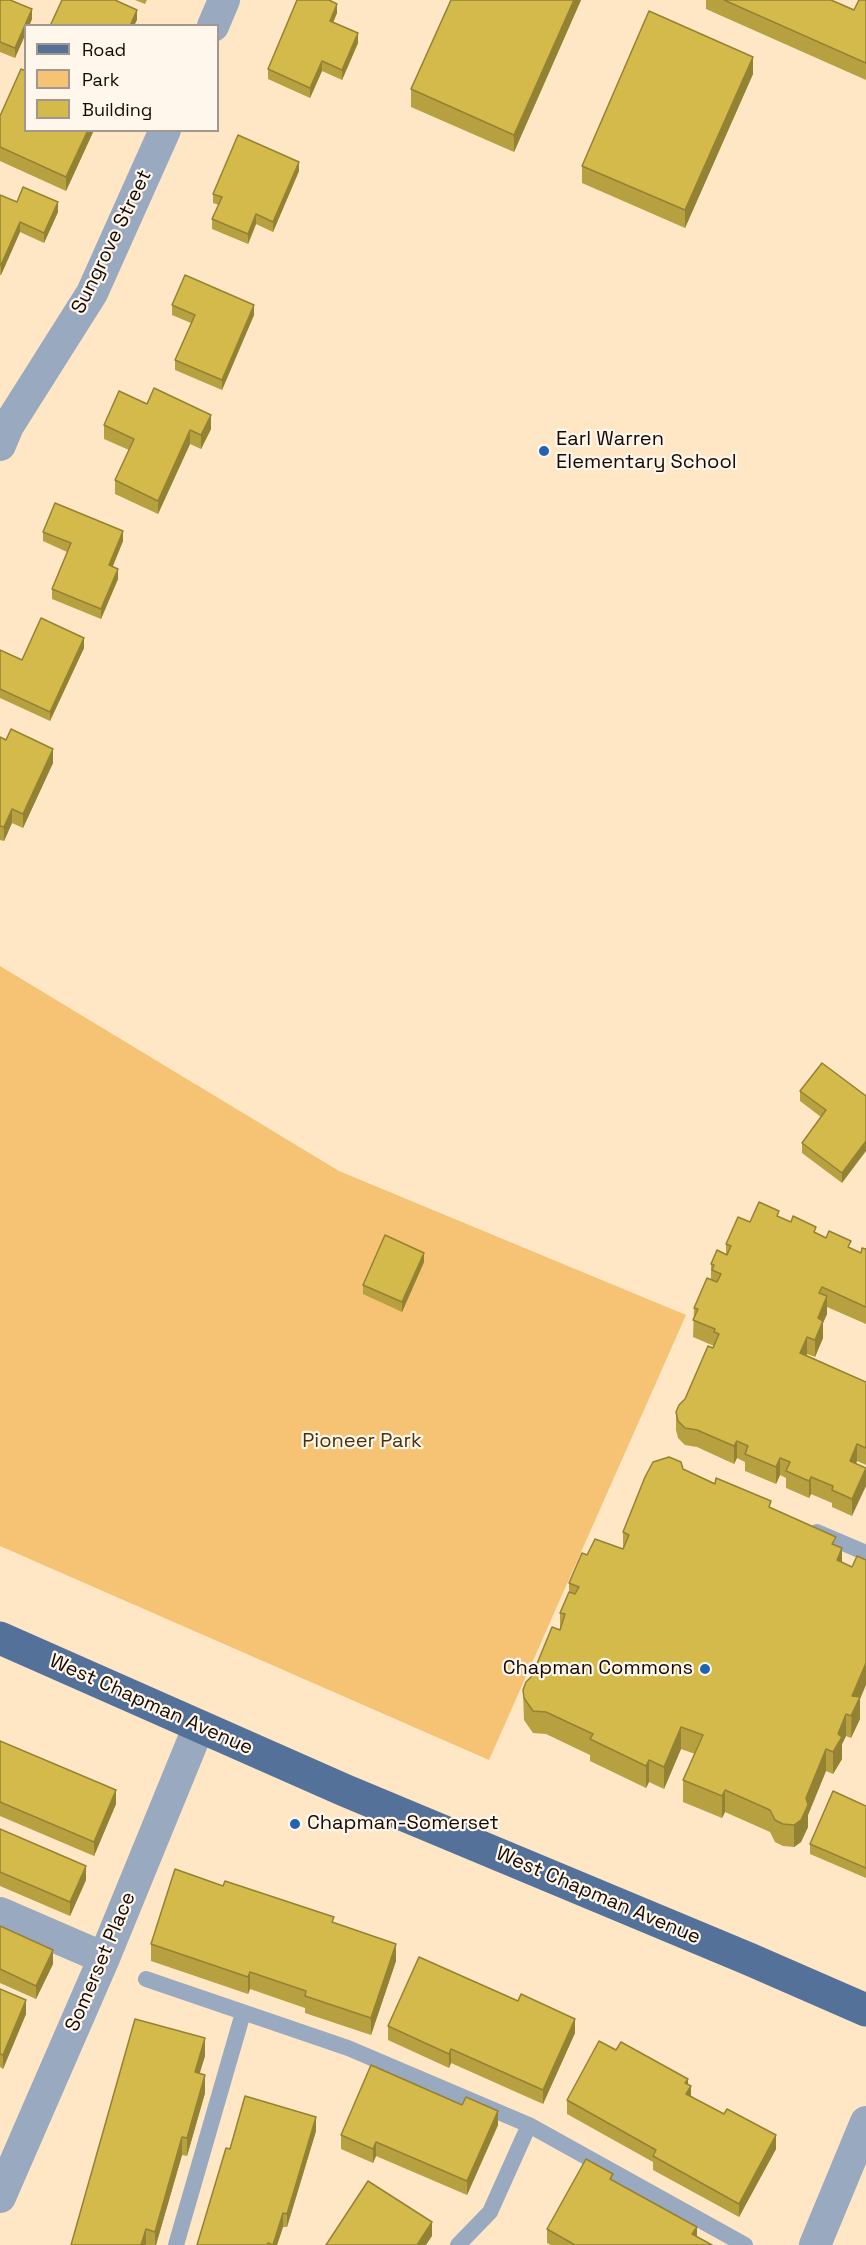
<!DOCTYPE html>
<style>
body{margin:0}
#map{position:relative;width:866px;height:2245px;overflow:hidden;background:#ffe7c5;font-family:"Space Grotesk",sans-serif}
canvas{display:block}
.legend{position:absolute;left:24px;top:24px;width:195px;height:108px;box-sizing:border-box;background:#fff7ec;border:2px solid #a2978e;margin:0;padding:8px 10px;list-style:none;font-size:18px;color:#160800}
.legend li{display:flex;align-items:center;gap:12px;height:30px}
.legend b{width:30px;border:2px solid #a2978e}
</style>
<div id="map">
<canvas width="866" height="2245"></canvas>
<ul class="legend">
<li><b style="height:8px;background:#537199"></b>Road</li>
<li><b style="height:16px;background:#f6c273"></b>Park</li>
<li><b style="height:16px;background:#d4ba4a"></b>Building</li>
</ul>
</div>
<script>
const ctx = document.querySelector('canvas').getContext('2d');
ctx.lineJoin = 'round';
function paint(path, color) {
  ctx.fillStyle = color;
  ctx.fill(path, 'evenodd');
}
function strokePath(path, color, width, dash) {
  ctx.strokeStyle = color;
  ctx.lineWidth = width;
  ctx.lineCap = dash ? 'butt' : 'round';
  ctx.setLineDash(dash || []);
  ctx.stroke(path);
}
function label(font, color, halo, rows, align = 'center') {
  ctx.font = font + ' "Space Grotesk",sans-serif';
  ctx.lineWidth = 4.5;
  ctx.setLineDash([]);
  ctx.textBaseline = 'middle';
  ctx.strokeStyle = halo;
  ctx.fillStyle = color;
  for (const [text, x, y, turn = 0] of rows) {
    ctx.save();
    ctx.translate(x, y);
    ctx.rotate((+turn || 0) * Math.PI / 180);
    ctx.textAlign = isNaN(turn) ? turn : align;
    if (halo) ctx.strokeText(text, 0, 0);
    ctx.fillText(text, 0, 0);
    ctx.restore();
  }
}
const green = new Path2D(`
 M0,966L339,1171L686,1315L489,1760L0,1546Z`);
const service = new Path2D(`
 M817,1532L866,1553
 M146,1979L348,2048L529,2125L745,2245
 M176,2245L243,2013
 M458,2245L490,2212L529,2125`);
const minor = new Path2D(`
 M213,26L224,0
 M0,445L8,426L92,293L165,130
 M0,1913L104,1958
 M0,2197L104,1958L199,1726
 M815,2245L866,2122`);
const primary = new Path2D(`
 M0,1638L344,1790L749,1959L866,2010`);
const wall = new Path2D(`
 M0,0L32,19L15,58L0,52Z
 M135,0H147L145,4Z
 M451,0H581L514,152L411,107V89Z
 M706,0H831L854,10L866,0V80L706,9Z
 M337,13L333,22L358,43L342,80L322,71L310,98L268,79V69Z
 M753,74L685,228L582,183V166Z
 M0,116L26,130H94L66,191L0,161Z
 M299,171L273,232L256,224L248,244L212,229V219L219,205L213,203V194Z
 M0,195L17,202L58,212L44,243L20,232L1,275H0Z
 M172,305L254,315L222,390L175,370V360L191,323L172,315Z
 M147,404L211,429L201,449L190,444L158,514L115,494V480L129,450L104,439V425Z
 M43,532L123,541L113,566L118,579L101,619L52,599V589L67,552L43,541Z
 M84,648L50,721L0,698V650L22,660Z
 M0,737L53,763L23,828L12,823L4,841L0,840Z
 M800,1091L866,1096L842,1183L802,1153V1143L821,1117L800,1101Z
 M779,1217L861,1253L866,1249V1324L827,1307V1314L823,1323V1338L815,1357L807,1354V1355L866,1382V1465L857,1461L856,1463L852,1516L832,1507V1503L811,1494L809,1498L786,1488V1478L780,1475L776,1484L745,1471V1462L737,1458L734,1464L697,1447L685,1445L678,1438L676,1430V1412L685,1399L714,1346L693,1337L694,1308L711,1279V1264L726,1255V1244Z
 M424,1262L402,1312L363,1294V1285Z
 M683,1469L771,1508L836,1546L842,1563L860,1699V1719L851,1738L846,1736L842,1744V1759L833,1774L826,1771L808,1815V1827L801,1842L794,1847L783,1846L775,1842L770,1832L725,1812L722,1818L683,1802V1780L695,1754L681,1749L664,1789L649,1782L646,1788L590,1761V1755L546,1734L533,1733L524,1720L523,1690L560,1630V1613L569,1592V1583L587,1555L623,1549V1532Z
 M0,1741L116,1804L94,1856L0,1816Z
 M866,1806V1878L810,1854V1844Z
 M0,1829L86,1880L70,1916L0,1886Z
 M334,1923L396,1961L371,2035L305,2013V2008L250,1989L248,1994L151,1961V1944Z
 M0,1926L53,1964L36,1999L0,1983Z
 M0,1989L26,2014L3,2069L0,2067Z
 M388,2026L575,2033L543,2104L451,2063L449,2068L388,2040Z
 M616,2050L688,2085L691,2096L776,2149L739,2217L653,2170V2162L567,2114V2100Z
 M205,2056L199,2073L205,2093L187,2156L182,2155L156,2245H71Z
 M498,2125L467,2195L376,2156L373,2163L341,2149V2135Z
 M316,2131L287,2227H283L277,2245H197L230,2149Z
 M613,2181L697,2237L712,2245H551L547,2243V2229Z`);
const shadedWall = new Path2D(`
 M574,0H581L514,152V135Z
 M337,4V13L330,30V21Z
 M32,9V19L29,26H26V33L15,58V48Z
 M137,10V20L134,26H130Z
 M358,33V43L342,80V70Z
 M753,57V74L685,228V210Z
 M322,61V71L310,98V88Z
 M88,130H94L66,191V177Z
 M299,162V171L273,232V222Z
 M58,202V212L44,243V233Z
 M256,214V224L248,244V234Z
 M20,222V232L1,275V265Z
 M254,305V315L222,390V380Z
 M211,415V429L201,449V435Z
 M190,430V444L158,514V501Z
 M123,531V541L109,575V565Z
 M118,569V579L101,619V609Z
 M84,638V648L50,721V712Z
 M53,749V763L23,828V814Z
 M12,809V823L4,841V827Z
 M866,1141V1151L842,1183V1173Z
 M424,1253V1262L402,1312V1302Z
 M827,1296V1314L823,1323V1338L815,1357V1340L818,1318Z
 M807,1337V1354L800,1370V1353Z
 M737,1441V1458L734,1464V1446Z
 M857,1444V1461L850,1478V1461Z
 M780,1458V1475L776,1484V1467Z
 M866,1468V1486L852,1516V1499Z
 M811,1477V1494L809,1498V1481Z
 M842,1548V1570L837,1560Z
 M866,1663V1685L860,1699V1719L851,1738L852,1696Z
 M846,1714V1736L842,1744V1759L833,1774V1752L838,1734Z
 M681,1727V1749L664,1789V1767Z
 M826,1749V1771L808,1815V1827L801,1842L794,1847V1825Z
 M649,1760V1782L646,1788V1766Z
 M116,1790V1804L94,1856V1842Z
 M725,1790V1812L722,1818V1796Z
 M86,1866V1880L70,1916V1902Z
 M396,1944V1961L371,2035V2018Z
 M53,1950V1964L36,1999V1986Z
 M250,1972V1989L248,1994V1977Z
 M26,2000V2014L3,2069V2055Z
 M575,2019V2033L543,2104V2090Z
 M205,2038V2056L195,2089V2072Z
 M451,2049V2063L449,2068V2054Z
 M205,2075V2093L187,2156V2138Z
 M688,2079V2091L691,2086V2100L686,2107L685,2083Z
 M498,2111V2125L467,2195V2181Z
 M316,2117V2131L287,2227V2214Z
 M776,2135V2149L739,2217V2204Z
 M182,2137V2155L156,2245H155V2232Z
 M376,2142V2156L373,2163V2149Z
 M283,2213V2227L277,2245H273Z
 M432,2222V2236L426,2245H417Z
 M697,2227V2241L692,2234Z
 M146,2229V2245H141Z`);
const building = new Path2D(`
 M0,0H10L32,9L15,48L0,42Z
 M62,0H115L137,10L130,26H50Z
 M297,0H329L337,4L330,21L358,33L342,70L322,61L310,88L268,69Z
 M451,0H574L514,135L411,89Z
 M724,0H831L854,10L859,0H866V63Z
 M649,11L753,57L685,210L582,166Z
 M21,69L26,71V130H88L66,177L0,147V116Z
 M238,135L299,162L273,222L256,214L248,234L212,219L222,197L213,194Z
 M23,187L58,202L44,233L20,222L1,265H0V195L17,202Z
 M185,275L254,305L222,380L175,360L195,315L172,305Z
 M154,388L211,415L201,435L190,430L158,501L115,480L134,439L104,425L119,391L147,404Z
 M55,503L123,531L109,565L118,569L101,609L52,589L71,543L43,532Z
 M41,618L84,638L50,712L0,689V650L22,660Z
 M11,729L53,749L23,814L12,809L4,827L0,826V737L6,740Z
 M822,1063L866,1096V1141L842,1173L802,1143L826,1110L800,1091Z
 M759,1202L779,1211L777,1216L791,1222L793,1216L816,1227L814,1232L826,1238L829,1231L851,1241L848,1247L861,1253L862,1248L866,1249V1307L822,1287L819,1293L827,1296L818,1318L823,1321L815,1340L807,1337L800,1353L866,1382V1448L857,1444L850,1461L866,1468L852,1499L832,1490L833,1486L811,1477L809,1481L786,1471L790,1462L780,1458L776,1467L745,1454L748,1446L737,1441L734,1446L697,1430L685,1428L678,1421L676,1412L679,1405L685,1399L708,1346L713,1348L719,1334L714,1332L715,1329L693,1320L698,1309L694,1308L707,1278L717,1282L721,1274L712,1270L714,1265L711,1264L717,1250L727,1255L731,1246L726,1244L738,1217L750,1222Z
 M385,1235L424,1253L402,1302L363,1285Z
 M669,1457L681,1462L683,1469L715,1484L716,1478L771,1501L769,1507L836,1537L832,1544L842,1548L837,1560L852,1567L857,1556L866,1560V1663L852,1696L860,1697L851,1716L846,1714L838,1734L842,1737L833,1752L826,1749L806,1798L808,1805L801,1820L794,1825L783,1824L775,1820L770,1810L725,1790L722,1796L683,1780L703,1735L681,1727L664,1767L649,1760L646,1766L590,1739L593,1734L546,1712L533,1711L524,1698L523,1690L526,1682L532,1676L552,1627L560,1630L565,1614L560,1613L569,1592L575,1594L579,1587L569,1583L582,1553L587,1555L595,1539L623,1549L629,1535L623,1532L645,1477L653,1462Z
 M0,1741L116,1790L94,1842L0,1802Z
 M833,1791L866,1806V1868L810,1844Z
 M0,1829L86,1866L70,1902L0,1872Z
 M175,1869L223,1886L225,1881L334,1917L332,1922L396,1944L371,2018L305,1996L306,1991L250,1972L248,1977L151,1944Z
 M0,1926L53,1950L36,1986L0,1969Z
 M419,1957L518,2001L521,1994L575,2019L543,2090L451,2049L449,2054L388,2026Z
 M0,1989L26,2000L3,2055L0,2054Z
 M135,2019L205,2038L195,2072L205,2075L187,2138L182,2137L155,2232L146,2229L141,2245H71Z
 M599,2041L616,2050L621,2042L688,2079L685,2083L691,2086L686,2094L724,2114L727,2109L776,2135L739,2204L653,2156L656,2150L567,2100Z
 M371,2065L462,2105L466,2097L498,2111L467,2181L376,2142L373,2149L341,2135Z
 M245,2096L316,2117L287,2214L283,2213L273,2245L268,2243L267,2245H197L226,2148L230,2149Z
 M586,2159L613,2174L610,2179L697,2227L692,2234L712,2245H575L547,2229Z
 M368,2181L432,2222L417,2245H326Z`);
const markers = [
 [544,451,6,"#2262b3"],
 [705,1669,6,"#2262b3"],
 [295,1824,6,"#2262b3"]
];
const streetNames = [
 ["Sungrove Street",112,242,-64],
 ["West Chapman Avenue",151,1705,24],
 ["West Chapman Avenue",598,1896,23],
 ["Somerset Place",101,1962,-67]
];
const poiNames = [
 ["Earl Warren",556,440],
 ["Elementary School",556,463],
 ["Chapman Commons",693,1669,"right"],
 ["Chapman-Somerset",307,1824]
];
const parkNames = [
 ["Pioneer Park",362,1442]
];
paint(green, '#f6c273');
strokePath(service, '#98a9c0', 16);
strokePath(minor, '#98a9c0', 32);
strokePath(primary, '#537199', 33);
paint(wall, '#b6a040');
paint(shadedWall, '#948234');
paint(building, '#d4ba4a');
strokePath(building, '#948234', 1.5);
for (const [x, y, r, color] of markers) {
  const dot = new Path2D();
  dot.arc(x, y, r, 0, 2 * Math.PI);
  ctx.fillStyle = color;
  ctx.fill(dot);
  strokePath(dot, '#fff7ec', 2);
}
label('20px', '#160800', '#fff7ec', streetNames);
label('20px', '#160800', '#fff7ec', poiNames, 'left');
label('20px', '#4b3208', '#fff7ec', parkNames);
</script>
